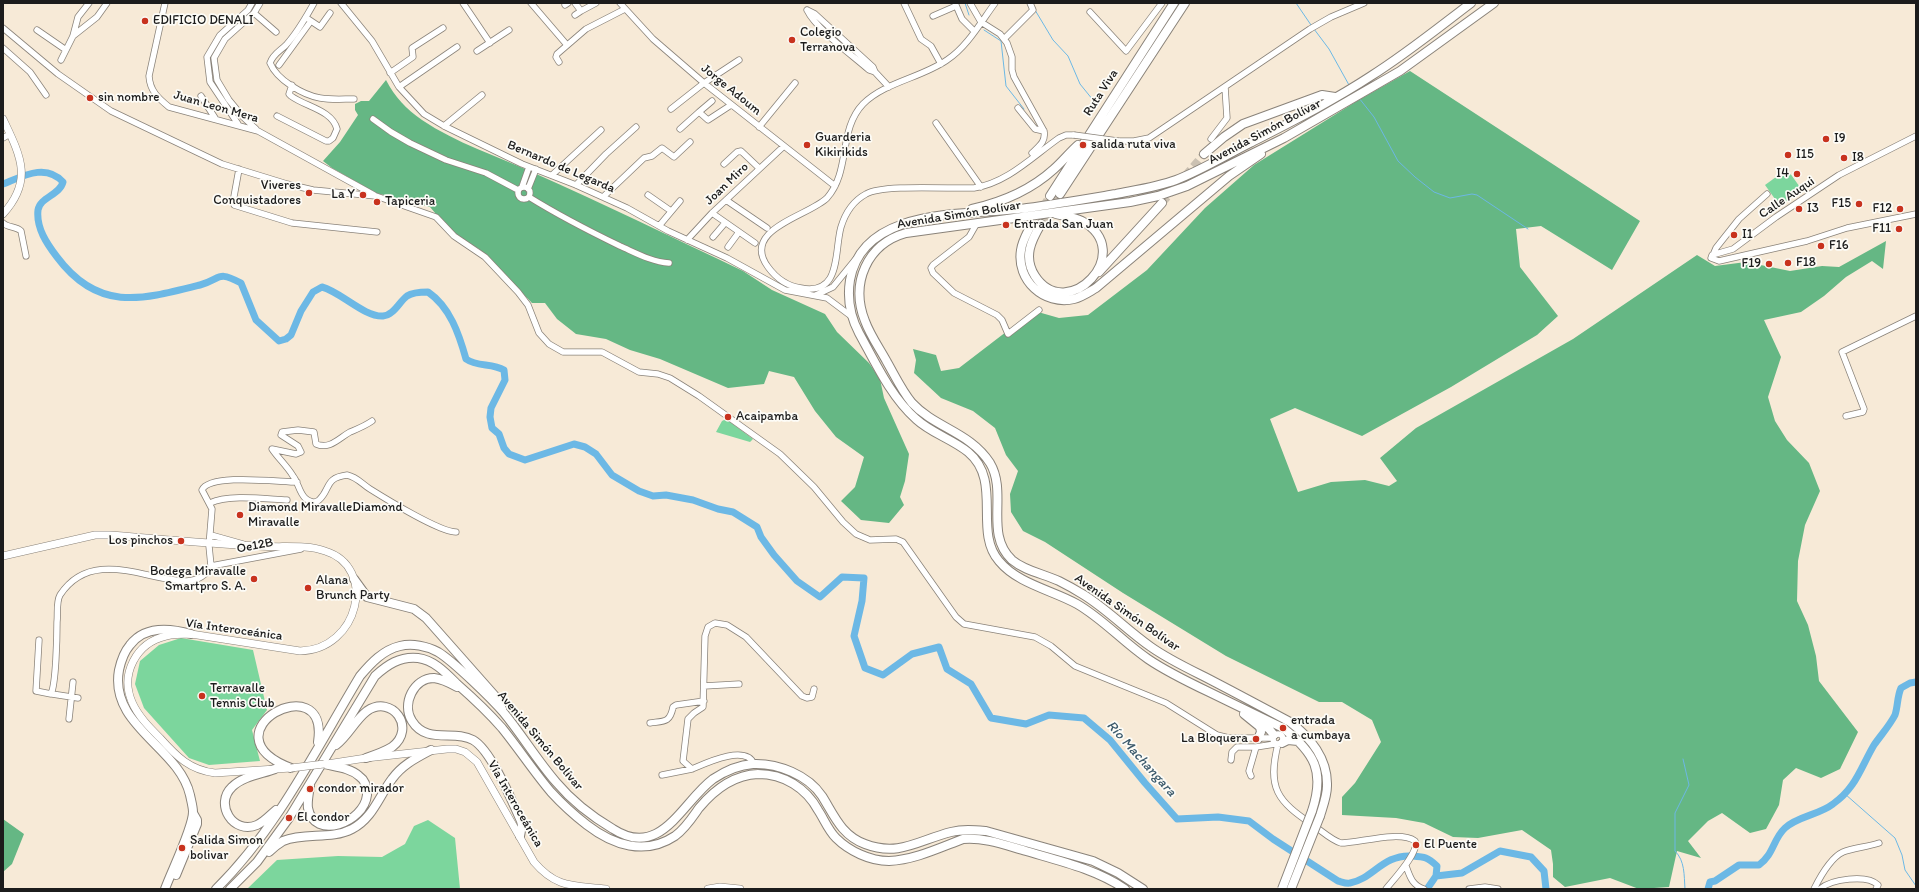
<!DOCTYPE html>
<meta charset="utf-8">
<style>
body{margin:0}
#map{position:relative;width:1919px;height:892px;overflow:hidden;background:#f7ead7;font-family:Itim,sans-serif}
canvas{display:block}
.frame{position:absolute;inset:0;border:4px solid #1c1c1c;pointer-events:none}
</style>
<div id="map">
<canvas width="1919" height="892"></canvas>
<div class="frame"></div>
</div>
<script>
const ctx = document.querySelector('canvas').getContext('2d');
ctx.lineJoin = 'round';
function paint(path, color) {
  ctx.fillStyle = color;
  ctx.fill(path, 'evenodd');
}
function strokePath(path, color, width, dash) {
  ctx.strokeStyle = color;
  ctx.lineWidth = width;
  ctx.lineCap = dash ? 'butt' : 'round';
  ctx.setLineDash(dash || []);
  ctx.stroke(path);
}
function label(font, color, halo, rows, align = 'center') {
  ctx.font = font + ' Itim,sans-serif';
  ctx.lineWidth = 3.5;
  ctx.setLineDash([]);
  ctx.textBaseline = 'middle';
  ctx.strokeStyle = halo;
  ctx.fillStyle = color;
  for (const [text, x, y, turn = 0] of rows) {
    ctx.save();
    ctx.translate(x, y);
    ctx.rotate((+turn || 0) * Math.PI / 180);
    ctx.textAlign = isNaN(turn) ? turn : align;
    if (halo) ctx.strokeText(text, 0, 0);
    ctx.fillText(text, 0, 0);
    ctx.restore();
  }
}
const green = new Path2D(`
 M1787,169L1802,190L1780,206L1765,185Z
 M726,419L753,439L750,442L716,432L722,421Z
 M181,638L253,650L267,710L252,730L260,761L209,765L189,758L144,708L135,684L140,661L159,645Z
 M428,820L455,838L460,889H247L277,860L338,856L382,857L405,844L414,826Z`);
const forest = new Path2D(`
 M1410,71L1640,221L1612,270L1541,226L1516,229L1520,267L1558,316L1537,335L1451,387L1362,436L1295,408L1270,419L1298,492L1331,482L1365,480L1389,486L1397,481L1380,458L1416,428L1573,339L1697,255L1715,266L1746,262L1790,271L1822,266L1839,267L1886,241L1883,269L1872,261L1846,277L1824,296L1801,312L1764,320L1781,357L1768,397L1775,421L1787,440L1809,463L1820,491L1805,525L1798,561L1797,601L1808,625L1816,656L1819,681L1858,732L1840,769L1821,778L1796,768L1783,780L1779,805L1766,829L1750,833L1722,813L1708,821L1688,841L1701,858L1677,851L1669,887L1639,889L1610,878L1565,887L1553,877V864L1551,850L1522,830L1478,838L1453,837L1424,823L1396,818L1342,815V797L1355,783L1381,742L1372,720L1342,702H1319L1226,656L1123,593L1045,542L1023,531L1011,512L1010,494L1018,471L1006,455L995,428L973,411L941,398L914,373L916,360L913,349L936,355L941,371L959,368L1019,322L1038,312L1059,318L1088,315L1147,270L1205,208L1254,165L1357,101Z
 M386,80C395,97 406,109 422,120C456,143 497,156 534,173C604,204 674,238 743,271L772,290L825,314L837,332L869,363L880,379L884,398L909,454L905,481L900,497L904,505L889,523L861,520L841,501L855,487L864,457L836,437L815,411L794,377L769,371L764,384L728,388L660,359L630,350L606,339L576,334L557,319L545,303H532L479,249L453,234L430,207L376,193L332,168L323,161L340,142L358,115L355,110V104L361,101H369Z
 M3,819L24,834L12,864L3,872Z`);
const stream = new Path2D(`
 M965,3L969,15
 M1296,3L1311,25
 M1035,10L1053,40L1068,56L1080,84L1093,100
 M1314,29L1329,49L1349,85
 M984,30L1001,41L1006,86L1024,109
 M1359,98L1374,117L1398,161L1415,177L1434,192L1450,198L1472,194L1477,195L1528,229
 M1683,759L1689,785L1675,813V851C1685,861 1684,875 1685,889
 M1845,794L1895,838L1902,855L1905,870L1916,886`);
const river = new Path2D(`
 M3,184C23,176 46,163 63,182C60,195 40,197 38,210C36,228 47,244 57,257C98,312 141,300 200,285C222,279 216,270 241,283L256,320L279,341L286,339L291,335L301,311L313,292L322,287C341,292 364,317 383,316C394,315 399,302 407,296C413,292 421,292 428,292C450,307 459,334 466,359C477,367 492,363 504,370L505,380L491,408L490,417L492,428L499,434L504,448L509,454L525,460L574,444L585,447L596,454L612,475L639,491L653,496L666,495L693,500L718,509L733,512L757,527L761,537L774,555L797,581L820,597L842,577L864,578L862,601L854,636L865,668L883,675L912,654L939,647L947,669L971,684L991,718L1026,724L1049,715L1084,718L1110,740L1145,783L1177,819L1218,817L1249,821L1273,839L1338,881C1342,882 1347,884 1350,883C1373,879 1383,854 1412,856C1425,857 1427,857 1437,866L1436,876L1462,873L1500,851L1531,857L1544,871L1546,889
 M1427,889L1436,876
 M1708,889L1710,882L1715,881L1739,865H1759C1774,854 1773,839 1785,828C1798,816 1819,815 1833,804C1856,788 1861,767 1874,745C1881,735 1890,725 1895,715C1898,706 1897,697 1901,688L1910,683L1916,682`);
const highwayTunnel = new Path2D(`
 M1162,203L1204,154
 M1041,224L1060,194
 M1030,227L1050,196`);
const minor = new Path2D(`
 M165,3L149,76C150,91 158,98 169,107L258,131L374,195
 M314,3C306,17 298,32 286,45C280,51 273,54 270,63C277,80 303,95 320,98C331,100 343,99 354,99
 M341,3L372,41L399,87L424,114L444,126L522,164L576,185L627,208L668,231L727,258L785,290L827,298L851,316
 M463,3L490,43
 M531,3L567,45
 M575,3L581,11L596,3
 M620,3L653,39L704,83L835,186
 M904,3L921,39L931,46L941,64
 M955,3L962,19L974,31
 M970,3L981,22L1000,34L1007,43L1012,57V70L1014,77L1044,131C1046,142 1039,146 1032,153
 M995,3C981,22 967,47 947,60C921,78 885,82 863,104C838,130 851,171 827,198C809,216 740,229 768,267C776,278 787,286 801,288C842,296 834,251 841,227C845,214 853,201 866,194C883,184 951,189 974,188C1007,183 1032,157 1059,138L1066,135H1074
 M565,5L568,3
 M807,10L815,14L873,67L875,72L889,87
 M807,10C816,29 852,55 869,70L875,72
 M1090,12L1126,51L1162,3
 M254,13L276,32
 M575,15L581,11
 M933,16L956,6
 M308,19L320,27L330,13
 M3,28L58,74L111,111L222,164L287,184L313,190L376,196L436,217L454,236L485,257L518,292L528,305L539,333L549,344L563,352H602L639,372L658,374L670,378L699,396L780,454L814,487L843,522L856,534L870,540L896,539L903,542L956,617L964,624L1035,637L1051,646L1075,666L1166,703L1217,735L1229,738H1273
 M37,30L66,50
 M73,36L97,17L107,3
 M1004,39L1033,10L1030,3
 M3,48L30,72L46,95
 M477,51L509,30
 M61,60L73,36L78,17L89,3
 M559,62L556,57L557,54L586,29L625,9
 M279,65L311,21
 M390,73L413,57L412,48L443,28
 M399,87L457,47
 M201,96L215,118
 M1018,108L1035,129L1044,131
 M671,109L704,83L739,60
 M699,112L712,101
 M277,116L326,141H329L333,138L337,129C332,110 306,107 291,96L289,94L292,85
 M373,119L391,132L410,143L446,160L486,173L518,190
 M936,123L981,187
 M238,124L210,82L207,57L220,35L248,10L252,3
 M444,126L482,95
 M759,127L795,83
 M256,129L243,117L229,100L217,80L214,58L225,39L254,13L260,3
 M680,129L699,112L708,120L731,105
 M1916,136L1839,175L1776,217L1733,249L1712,255L1711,258L1719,261L1807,241L1847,228L1916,214
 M3,138L10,134
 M1211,139L1227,118L1225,87
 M1118,141H1134L1149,138L1310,29L1331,17L1364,3
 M724,164L737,152L741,151L759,168
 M239,169L233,202L234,205L292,223L377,232
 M552,175L601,130
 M576,185L606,154L636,127
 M522,187L529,167
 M518 193a6 6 0 1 1 12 0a6 6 0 1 1-12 0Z
 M528,189L536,169
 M648,195L671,211
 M529,197C558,215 589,231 620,246C636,253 652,262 669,263
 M603,197L644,158L652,156L662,148L674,157L690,142
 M726,200L767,228
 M712,213L755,243
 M3,223C8,228 16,226 21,231L26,256
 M977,223L969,237L933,265L931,268L933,273L954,293L997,315L1002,320L1008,334L1039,310
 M659,226L680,201
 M713,237L725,223
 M687,240L712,213L784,146
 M728,247L739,232
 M1713,255L1716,248L1739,219L1767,194
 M816,295L833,287L855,260
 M1846,416L1863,412L1864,409L1842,352L1916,316
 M372,421C365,426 357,429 350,432C339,438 330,450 316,444L314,432L298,430L282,432L281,435L298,446L301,452L296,454L272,449C278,458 287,466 293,476C298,482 299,492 305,498C308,501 315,504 319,500C331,489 324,478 347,475C357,477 362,484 370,489C386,499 440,532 456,532
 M210,503C229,494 265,499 287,500
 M211,535L243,544
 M211,566L209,546L212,509L202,490C210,473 279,482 297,482
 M211,566L301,549
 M39,640L36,691L51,694C56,684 57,636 57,622C58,614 56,602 60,595C102,531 188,612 211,566
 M704,686L739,684
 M52,694L78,698
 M69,719L73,682
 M650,723C664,721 670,723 673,707L676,705L704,701
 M1273 739a5 5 0 1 1 10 0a5 5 0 1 1-10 0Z
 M1278,744C1267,788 1277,801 1313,825C1322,831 1331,840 1341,843C1359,843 1400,830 1415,841C1420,852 1393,880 1386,889
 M1231,760L1232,752L1237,747H1256
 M754,764C746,744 706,763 692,769L683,761L688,719L694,713L703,707L705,636L708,627L715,623L727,625L746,637L802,696L807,698L812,697L814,689
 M662,775L692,769
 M1251,776L1249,771L1256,747L1275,744
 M1406,866C1410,877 1412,885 1424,889
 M1469,889L1485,887L1498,889
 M1814,889C1820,877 1830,858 1843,852C1853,848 1867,847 1879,843
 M1820,889C1831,879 1867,874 1878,885L1876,889`);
const major = new Path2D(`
 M3,119C20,155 34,180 3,214
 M3,556L95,535H110C160,539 209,544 259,546C280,548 305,544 325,551C378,567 359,650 300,651L191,634C183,634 174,634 166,636C136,643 120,674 132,702C138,716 150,728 160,738C177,757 190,770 215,773L291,768
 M327,764L366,758L447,749H456L465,752L477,762L534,862C557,889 574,885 606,889
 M708,889L720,887L740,889`);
const highway = new Path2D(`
 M1204,154L1224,137L1243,124L1322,95L1335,97
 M1060,194L1185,3
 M1050,196L1174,3
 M972,209C1003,202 1031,190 1054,169C1063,161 1070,152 1078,145
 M1041,224C1031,241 1023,257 1035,276C1067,325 1138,252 1082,221C1074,217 1064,216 1056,214
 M1030,227C1026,235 1022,242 1021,250C1016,280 1044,306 1074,299C1082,297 1089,292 1096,288L1229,176L1261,154
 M1099,272L1162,203
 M354,579L367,597L414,609L426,618L495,696L502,709
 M457,687C450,683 442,679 434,678C414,678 401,704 412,721C427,745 454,729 473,740C491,750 512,801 521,821L522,825L520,836
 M1244,714L1260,727L1261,732L1258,739
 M1257,721L1269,729L1274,735
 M1282,743L1288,740L1298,741
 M336,745C348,736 355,720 367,711C392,694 417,728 392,747C384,752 375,755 366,758
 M291,768C200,733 330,664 318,742
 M275,769C262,774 243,776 232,787C214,804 233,835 257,825C264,822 270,815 276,810
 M310,786C309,793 307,801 308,808C314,841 364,823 367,795C367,787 365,780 359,776C350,768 336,767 324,764
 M1312,811C1325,772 1315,753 1283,728C1258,716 1234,704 1209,692C1188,682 1167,672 1148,659C1123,642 1103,619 1077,604C1052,590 1018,584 999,561C973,531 1003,481 968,452C952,439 931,433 916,419C891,397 875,362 859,333C850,316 847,299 850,280C863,205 970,216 1027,208C1057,204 1086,199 1116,194C1136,190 1157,187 1176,180C1202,170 1226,155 1250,143C1291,122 1333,101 1371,76C1406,54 1438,28 1471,3
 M1320,816C1323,806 1327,796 1327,786C1328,759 1310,737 1290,722C1262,707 1234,692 1205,677C1187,668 1168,659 1151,647C1128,631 1108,610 1084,595C1076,590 1067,585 1059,581C1044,574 1025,571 1012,560C984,534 1008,493 990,463C970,432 935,428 912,403C902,391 895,376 887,362C880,349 870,335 865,321C850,283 867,244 906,233L1130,202L1158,196L1187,186L1284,138L1400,71L1494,3
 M269,852C273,848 278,844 283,841C305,832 331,840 352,829C373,818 379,796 392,779C402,765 416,758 431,750
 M176,875L197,824V820L193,813
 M165,889C171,872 193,828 193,812C193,807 191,800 190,795C179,747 109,726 119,670C121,661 124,652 130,645C145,625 170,628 191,634
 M216,889C277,829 316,749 360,676C371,663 383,650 400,646C412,643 427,646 438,652C453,661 492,699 504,713C522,735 537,760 556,782C572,801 591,816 613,829C661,860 682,802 713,779C725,771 739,765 753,764C778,763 808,775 822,796C834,815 841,835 865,844C899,857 919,840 951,832C963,829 974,830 986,831L1093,861L1118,873L1143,889
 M230,889L257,862L289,818L375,676C387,665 400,656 418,658C434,660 446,673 457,684C473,698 488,712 502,728C519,749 534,772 551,792C562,804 574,815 587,825C613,845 645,856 675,836C685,829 692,818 699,808C714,790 733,775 758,774C784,774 806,788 818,810C824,819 828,830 836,838C849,851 870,861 889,861C914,860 939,848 963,839C984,837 1005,845 1026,851C1060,861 1095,869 1125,889`);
const minorBridge = new Path2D(`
 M1074,135L1118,141`);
const majorBridge = new Path2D(`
 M291,768L324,764`);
const highwayBridge = new Path2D(`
 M1282,889L1312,811
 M1291,889L1320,816`);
const markers = [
 [145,21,4,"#c8321e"],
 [792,40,4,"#c8321e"],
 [90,98,4,"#c8321e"],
 [1826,139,4,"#c8321e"],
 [807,145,4,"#c8321e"],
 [1083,145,4,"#c8321e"],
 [1788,155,4,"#c8321e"],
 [1844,158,4,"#c8321e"],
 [1797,174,4,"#c8321e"],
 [309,193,4,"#c8321e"],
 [363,195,4,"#c8321e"],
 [377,202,4,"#c8321e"],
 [1859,204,4,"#c8321e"],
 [1799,209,4,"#c8321e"],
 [1900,209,4,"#c8321e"],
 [1006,225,4,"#c8321e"],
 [1899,229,4,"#c8321e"],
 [1734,235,4,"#c8321e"],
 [1821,246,4,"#c8321e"],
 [1788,263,4,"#c8321e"],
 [1769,264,4,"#c8321e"],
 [728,417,4,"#c8321e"],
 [240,515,4,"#c8321e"],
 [181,541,4,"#c8321e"],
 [254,579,4,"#c8321e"],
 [308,588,4,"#c8321e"],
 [202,696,4,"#c8321e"],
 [1283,728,4,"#c8321e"],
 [1256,739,4,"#c8321e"],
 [310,789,4,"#c8321e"],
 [289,818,4,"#c8321e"],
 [1416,845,4,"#c8321e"],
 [182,848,4,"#c8321e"]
];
const poiNames = [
 ["EDIFICIO DENALI",153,21],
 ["Colegio",800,33],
 ["Terranova",800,48],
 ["sin nombre",98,98],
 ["Guarderia",815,138],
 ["Kikirikids",815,153],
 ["I9",1834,139],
 ["salida ruta viva",1091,145],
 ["I15",1796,155],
 ["I8",1852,158],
 ["I4",1789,174,"right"],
 ["Viveres",301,186,"right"],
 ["Conquistadores",301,201,"right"],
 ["La Y",355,195,"right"],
 ["Tapiceria",385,202],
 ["F15",1851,204,"right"],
 ["I3",1807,209],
 ["F12",1892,209,"right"],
 ["Entrada San Juan",1014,225],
 ["F11",1891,229,"right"],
 ["I1",1742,235],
 ["F16",1829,246],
 ["F18",1796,263],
 ["F19",1761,264,"right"],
 ["Acaipamba",736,417],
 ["Diamond MiravalleDiamond",248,508],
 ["Miravalle",248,523],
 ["Los pinchos",173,541,"right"],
 ["Bodega Miravalle",246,572,"right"],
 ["Smartpro S. A.",246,587,"right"],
 ["Alana",316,581],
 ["Brunch Party",316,596],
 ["Terravalle",210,689],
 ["Tennis Club",210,704],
 ["entrada",1291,721],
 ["a cumbaya",1291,736],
 ["La Bloquera",1248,739,"right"],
 ["condor mirador",318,789],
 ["El condor",297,818],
 ["Salida Simon",190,841],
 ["bolivar",190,856],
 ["El Puente",1424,845]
];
const streetNames = [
 ["Jorge Adoum",731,90,39],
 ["Ruta Viva",1101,93,-57],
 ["Juan Leon Mera",216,107,16],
 ["Avenida Simón Bolívar",1265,132,-28],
 ["Bernardo de Legarda",561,167,23],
 ["Joan Miro",727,184,-44],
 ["Calle Auqui",1787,198,-34],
 ["Avenida Simón Bolívar",959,215,-9],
 ["Oe12B",255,546,-11],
 ["Avenida Simón Bolívar",1127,613,35],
 ["Vía Interoceánica",234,630,8],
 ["Avenida Simón Bolívar",540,741,50],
 ["Vía Interoceánica",515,804,60]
];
const waterNames = [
 ["Río Machangara",1141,759,48]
];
paint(green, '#7cd69d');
paint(forest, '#65b784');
strokePath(stream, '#6cb8e5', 1);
strokePath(river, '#6cb8e5', 7);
strokePath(highwayTunnel, '#cbc1b2', 8, [8, 4]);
strokePath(minor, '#8a837a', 7);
strokePath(major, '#8a837a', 8);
strokePath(highway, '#8a837a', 10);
strokePath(minor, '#fff', 5.5);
strokePath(major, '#fff', 7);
strokePath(highway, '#fff', 8);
strokePath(minorBridge, '#8a837a', 7, []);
strokePath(majorBridge, '#8a837a', 8, []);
strokePath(highwayBridge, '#8a837a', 10, []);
strokePath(minorBridge, '#fff', 5.5);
strokePath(majorBridge, '#fff', 7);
strokePath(highwayBridge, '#fff', 8);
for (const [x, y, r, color] of markers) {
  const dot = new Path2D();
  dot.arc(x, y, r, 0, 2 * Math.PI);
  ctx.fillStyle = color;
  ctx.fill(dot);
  strokePath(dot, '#fdfcf7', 1.5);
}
label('13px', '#1c1c1c', '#fdfcf7', poiNames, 'left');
label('13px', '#1c1c1c', '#fdfcf7', streetNames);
label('italic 14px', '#3c5a6c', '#fdfcf7', waterNames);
</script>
